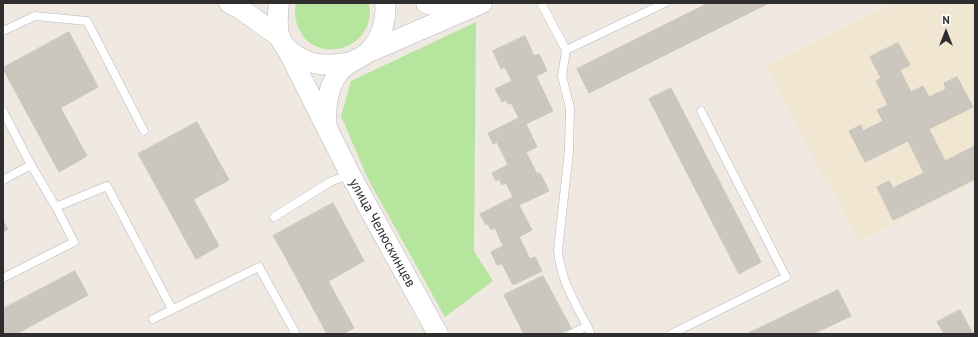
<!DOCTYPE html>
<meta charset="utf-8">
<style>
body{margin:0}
#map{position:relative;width:978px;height:337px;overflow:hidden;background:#efe9e1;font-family:"PT Sans",sans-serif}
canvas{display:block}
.frame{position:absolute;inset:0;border:4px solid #2e2e2e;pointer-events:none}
.north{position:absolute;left:926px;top:12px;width:40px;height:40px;-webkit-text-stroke:3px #fff;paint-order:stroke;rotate:0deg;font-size:11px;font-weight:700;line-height:16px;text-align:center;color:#2e2e2e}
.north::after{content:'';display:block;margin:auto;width:14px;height:18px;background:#2e2e2e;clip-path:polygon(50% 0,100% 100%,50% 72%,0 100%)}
</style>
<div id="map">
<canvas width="978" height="337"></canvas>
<div class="frame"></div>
<div class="north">N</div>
</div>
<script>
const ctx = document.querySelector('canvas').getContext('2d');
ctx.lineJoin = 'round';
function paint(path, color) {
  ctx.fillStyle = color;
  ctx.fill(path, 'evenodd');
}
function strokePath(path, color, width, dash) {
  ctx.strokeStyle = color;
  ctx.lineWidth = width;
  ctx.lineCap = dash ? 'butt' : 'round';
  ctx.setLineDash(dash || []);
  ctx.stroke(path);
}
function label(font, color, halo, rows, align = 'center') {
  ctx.font = font + ' "PT Sans",sans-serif';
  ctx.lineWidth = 3;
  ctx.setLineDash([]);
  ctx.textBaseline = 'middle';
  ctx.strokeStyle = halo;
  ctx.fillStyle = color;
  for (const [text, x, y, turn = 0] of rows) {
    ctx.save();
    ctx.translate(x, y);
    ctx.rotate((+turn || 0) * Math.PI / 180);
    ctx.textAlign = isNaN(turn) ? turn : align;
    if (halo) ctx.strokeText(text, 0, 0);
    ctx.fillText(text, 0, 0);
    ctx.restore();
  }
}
const education = new Path2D(`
 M894,3H975V181L859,242L765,66Z`);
const green = new Path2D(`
 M296,3H369C378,49 315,68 298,27C295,19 294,11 296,3Z
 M476,22L474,251L493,281L445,317L368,179L341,116L351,81Z`);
const building = new Path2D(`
 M709,3H769L589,93L577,69Z
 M69,32L98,87L60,108L36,63L8,78L3,68Z
 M525,36L534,56L539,54L547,71L536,76L553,111L526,124L537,147L526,152L537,174L540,173L549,191L519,205L532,230L519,237L530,259L535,257L542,271L513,285L502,264L497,265L491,252L503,246L495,228L491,230L488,224L486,225L480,214L513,197L506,183L502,185L499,179L496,181L492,173L508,165L497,142L493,144L488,133L519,118L511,103L508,104L506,100L502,102L495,89L512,81L505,67L501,69L493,51Z
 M898,43L910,65L900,70L911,92L923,86L929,97L946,89L944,83L957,77L973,107L929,129L945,161L975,146V179L893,220L877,187L889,181L893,188L924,173L908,141L865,162L849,131L861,125L863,131L883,121L877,110L888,105L876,81L881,78L870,57Z
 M36,63L87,156L59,172L8,78Z
 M671,88L761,262L739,274L649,99Z
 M197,122L229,180L194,199L169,155L146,168L138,154Z
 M169,155L219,246L196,259L146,168Z
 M333,203L364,261L329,281L304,237L281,249L273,236Z
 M3,221L8,229L3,232Z
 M304,237L354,328L343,334H327L281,249Z
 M75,271L88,295L16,334H3V309Z
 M543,276L571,328L559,334H524L504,295Z
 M838,290L851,316L813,334H747Z
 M960,310L973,334H944L937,322Z`);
const service = new Path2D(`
 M541,3L566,50L562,76L570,108L569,151L558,250C560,278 574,301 587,326L571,334
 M3,31L35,16L87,21L144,131
 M566,50L665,3
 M3,111L31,165L56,207L107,186L172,309
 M3,180L31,165
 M274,217L330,182L350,174
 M3,278L74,242L56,207
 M153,319L259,267L296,334
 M587,326L591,334
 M671,334L786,277L701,111`);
const tertiary = new Path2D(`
 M229,3L242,10L280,37
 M279,3C278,14 276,27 280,38C283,45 288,50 294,54C313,67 329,66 351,62
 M426,3L451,10L465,9
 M287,49L350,174L438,334
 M369,52L482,3
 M327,128C325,108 327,86 341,70C349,61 361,59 369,51C381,40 387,19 385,3`);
const streetNames = [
 ["улица Челюскинцев",382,233,61]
];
paint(education, '#f0e6d1');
paint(green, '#b6e59e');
paint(building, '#cbc7bf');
strokePath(building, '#cbc5ba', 1);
strokePath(service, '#b4b7c1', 9);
strokePath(tertiary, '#b4b7c1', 21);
strokePath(service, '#fff', 8);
strokePath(tertiary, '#fff', 20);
label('14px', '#2e2e2e', '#fff', streetNames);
</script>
